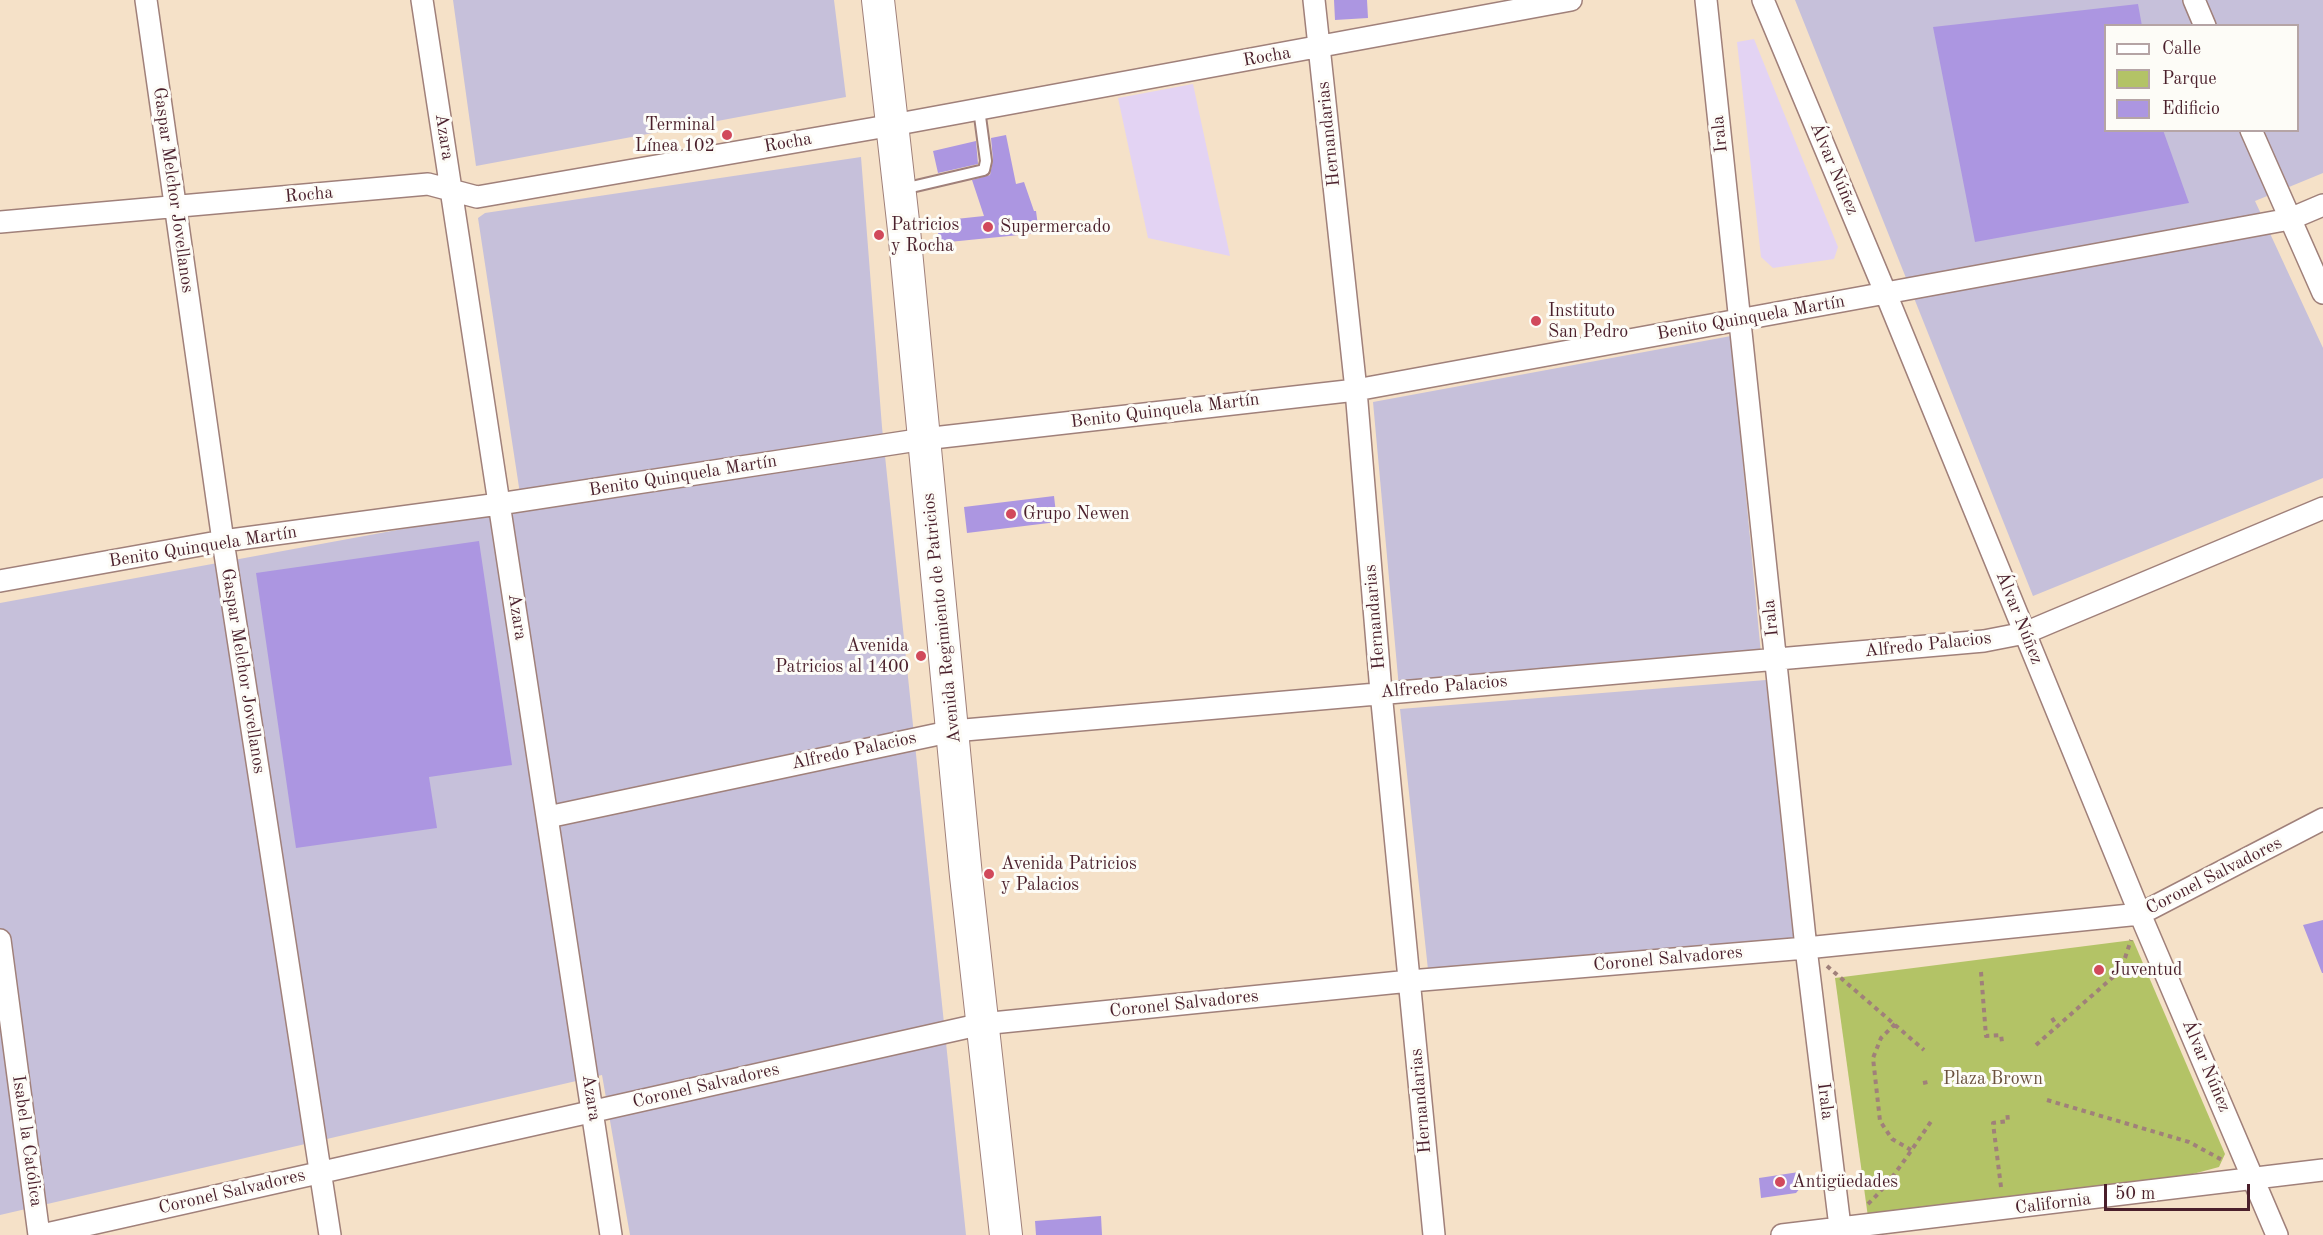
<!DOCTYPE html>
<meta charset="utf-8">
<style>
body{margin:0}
#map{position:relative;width:2323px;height:1235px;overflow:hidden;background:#f5e1c8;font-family:"Old Standard TT",serif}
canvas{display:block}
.legend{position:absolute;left:2104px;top:24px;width:195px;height:108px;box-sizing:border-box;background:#fdfcf7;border:2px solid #b5a4a5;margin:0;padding:8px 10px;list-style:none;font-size:18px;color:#4a1f2b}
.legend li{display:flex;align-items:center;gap:12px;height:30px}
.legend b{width:30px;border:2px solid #b5a4a5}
.scale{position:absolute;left:2104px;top:1184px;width:146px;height:27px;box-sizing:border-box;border:3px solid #4a1f2b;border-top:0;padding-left:8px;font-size:18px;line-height:21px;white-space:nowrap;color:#4a1f2b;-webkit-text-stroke:4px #fdfcf7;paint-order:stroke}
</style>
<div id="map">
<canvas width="2323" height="1235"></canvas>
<ul class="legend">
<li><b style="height:8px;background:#fff"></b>Calle</li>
<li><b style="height:16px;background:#b3c366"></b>Parque</li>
<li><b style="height:16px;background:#ac96e1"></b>Edificio</li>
</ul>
<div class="scale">50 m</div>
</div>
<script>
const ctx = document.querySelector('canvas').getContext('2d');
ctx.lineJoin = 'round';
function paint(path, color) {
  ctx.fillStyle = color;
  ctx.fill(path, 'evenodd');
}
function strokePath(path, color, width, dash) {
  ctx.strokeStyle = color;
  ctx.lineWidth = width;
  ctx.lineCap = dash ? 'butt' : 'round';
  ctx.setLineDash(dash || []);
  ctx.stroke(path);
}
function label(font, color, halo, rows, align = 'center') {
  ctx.font = font + ' "Old Standard TT",serif';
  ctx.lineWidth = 6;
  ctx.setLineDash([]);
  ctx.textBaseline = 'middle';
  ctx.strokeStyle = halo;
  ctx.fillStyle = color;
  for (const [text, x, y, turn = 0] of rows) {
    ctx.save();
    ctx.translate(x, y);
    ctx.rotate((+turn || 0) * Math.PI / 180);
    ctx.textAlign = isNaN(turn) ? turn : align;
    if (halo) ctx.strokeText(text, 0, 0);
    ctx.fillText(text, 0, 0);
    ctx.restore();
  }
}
const built = new Path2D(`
 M1754,39L1838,247L1834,259L1773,268L1761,257L1737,42Z
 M1193,84L1230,256L1148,238L1118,98Z`);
const industrial = new Path2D(`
 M453,0H834L846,97L476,166Z
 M1795,0H2323V173L2255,201L2323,348V478L2033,596ZM2106,26H2298V130H2106Z
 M861,157L882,427L966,1235H630L602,1075L0,1215V603L522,507L478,218L485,213Z
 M1731,336L1761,654L1399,688L1373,402Z
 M1766,680L1794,944L1429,979L1400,709Z`);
const green = new Path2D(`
 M2133,940L2225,1154L2219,1167L2189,1175L1868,1217L1835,978Z`);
const building = new Path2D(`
 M1334,0H1367L1368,18L1335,20Z
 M2138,4L2142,26H2106V130H2163L2189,203L1975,242L1933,27Z
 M1006,135L1016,184L1024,182L1034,211H1036L1039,233L939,243L937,221L984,216L972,180L990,175L993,160L991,138Z
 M976,141L978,164L938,173L933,151Z
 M1054,496L1057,522L967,533L964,507Z
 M479,541L512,765L429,777L437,828L296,848L256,573Z
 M2323,920V973H2322L2303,925Z
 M1799,1172L1801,1187L1796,1193L1761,1198L1759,1178Z
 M1101,1216L1102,1235H1036L1035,1221Z`);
const path = new Path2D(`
 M1827,966L1924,1050
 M1981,972L1986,1036L2001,1035L2002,1042
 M2052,1018L2057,1026
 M1895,1024L1881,1038L1873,1058L1880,1121L1892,1139L1911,1150
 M2036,1045L2121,970L2131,940
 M1923,1083L1928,1082
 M2047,1100L2189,1142L2224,1161
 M2001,1187L1993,1123L2008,1121L2007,1111
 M1868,1204C1893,1180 1912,1149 1932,1120`);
const lane = new Path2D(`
 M903,189L984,170L986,161L979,109`);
const street = new Path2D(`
 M146,0L223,541L330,1235
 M422,0L611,1235
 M1314,0L1356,390L1381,692L1434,1235
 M1706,0L1806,948L1841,1235
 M1763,0L1886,294L2140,914L2277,1235
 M2194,0L2205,26
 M2251,130L2323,293
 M0,222L428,184L477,197L893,125L1571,0
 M0,581L223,541L499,504L924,439L1356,390L2290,219L2323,205
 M548,817L953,731L1984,641L2025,633L2051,622L2323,508
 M0,940L39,1235
 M42,1235L982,1024L1410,981L1806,948L2140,914L2323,819
 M1782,1235L2323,1170`);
const secondary = new Path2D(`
 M878,0L904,230L966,876L1006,1235`);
const markers = [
 [727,135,6,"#d1495b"],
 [988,227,6,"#d1495b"],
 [879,235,6,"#d1495b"],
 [1536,321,6,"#d1495b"],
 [1011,514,6,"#d1495b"],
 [921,656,6,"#d1495b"],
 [989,874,6,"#d1495b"],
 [2099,970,6,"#d1495b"],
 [1780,1182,6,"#d1495b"]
];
const streetNames = [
 ["Rocha",1267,57,-10],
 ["Hernandarias",1329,134,-96],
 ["Irala",1720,134,-96],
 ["Azara",444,137,81],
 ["Rocha",788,143,-10],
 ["Álvar Núñez",1834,169,67],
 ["Gaspar Melchor Jovellanos",173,190,82],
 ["Rocha",309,195,-5],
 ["Benito Quinquela Martín",1751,318,-10],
 ["Benito Quinquela Martín",1165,411,-7],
 ["Benito Quinquela Martín",683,476,-9],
 ["Benito Quinquela Martín",203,547,-9],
 ["Azara",517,617,81],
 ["Hernandarias",1375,617,-95],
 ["Avenida Regimiento de Patricios",942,618,-96],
 ["Irala",1771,618,-96],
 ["Álvar Núñez",2019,618,68],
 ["Alfredo Palacios",1928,645,-6],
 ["Gaspar Melchor Jovellanos",243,671,81],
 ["Alfredo Palacios",1444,687,-5],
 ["Alfredo Palacios",854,751,-12],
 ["Coronel Salvadores",2214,876,-27],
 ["Coronel Salvadores",1668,959,-5],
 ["Coronel Salvadores",1184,1004,-6],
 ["Álvar Núñez",2206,1066,67],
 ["Coronel Salvadores",706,1086,-13],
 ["Azara",591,1098,81],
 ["Hernandarias",1421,1101,-95],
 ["Irala",1825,1101,83],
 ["Isabel la Católica",27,1141,82],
 ["Coronel Salvadores",232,1192,-13],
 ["California",2053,1204,-7]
];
const poiNames = [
 ["Terminal",715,125,"right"],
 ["Línea 102",715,146,"right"],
 ["Patricios",891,225],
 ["y Rocha",891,246],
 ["Supermercado",1000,227],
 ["Instituto",1548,311],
 ["San Pedro",1548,332],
 ["Grupo Newen",1023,514],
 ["Avenida",909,646,"right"],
 ["Patricios al 1400",909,667,"right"],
 ["Avenida Patricios",1001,864],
 ["y Palacios",1001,885],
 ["Juventud",2111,970],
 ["Antigüedades",1792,1182]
];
const parkNames = [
 ["Plaza Brown",1993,1079]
];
paint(built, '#e3d3f3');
paint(industrial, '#c6c0da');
paint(green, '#b3c366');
paint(building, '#ac96e1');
strokePath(lane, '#a0807a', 14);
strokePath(street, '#a0807a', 24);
strokePath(secondary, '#a0807a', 34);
strokePath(path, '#a0807a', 4, [4.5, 4.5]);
strokePath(lane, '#fff', 10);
strokePath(street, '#fff', 21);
strokePath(secondary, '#fff', 32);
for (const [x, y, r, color] of markers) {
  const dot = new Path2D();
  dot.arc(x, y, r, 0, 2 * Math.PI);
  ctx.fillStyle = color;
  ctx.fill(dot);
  strokePath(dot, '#fdfcf7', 2);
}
label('18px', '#4a1f2b', '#fdfcf7', streetNames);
label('18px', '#4a1f2b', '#fdfcf7', poiNames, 'left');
label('18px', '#6a503d', '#fdfcf7', parkNames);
</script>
